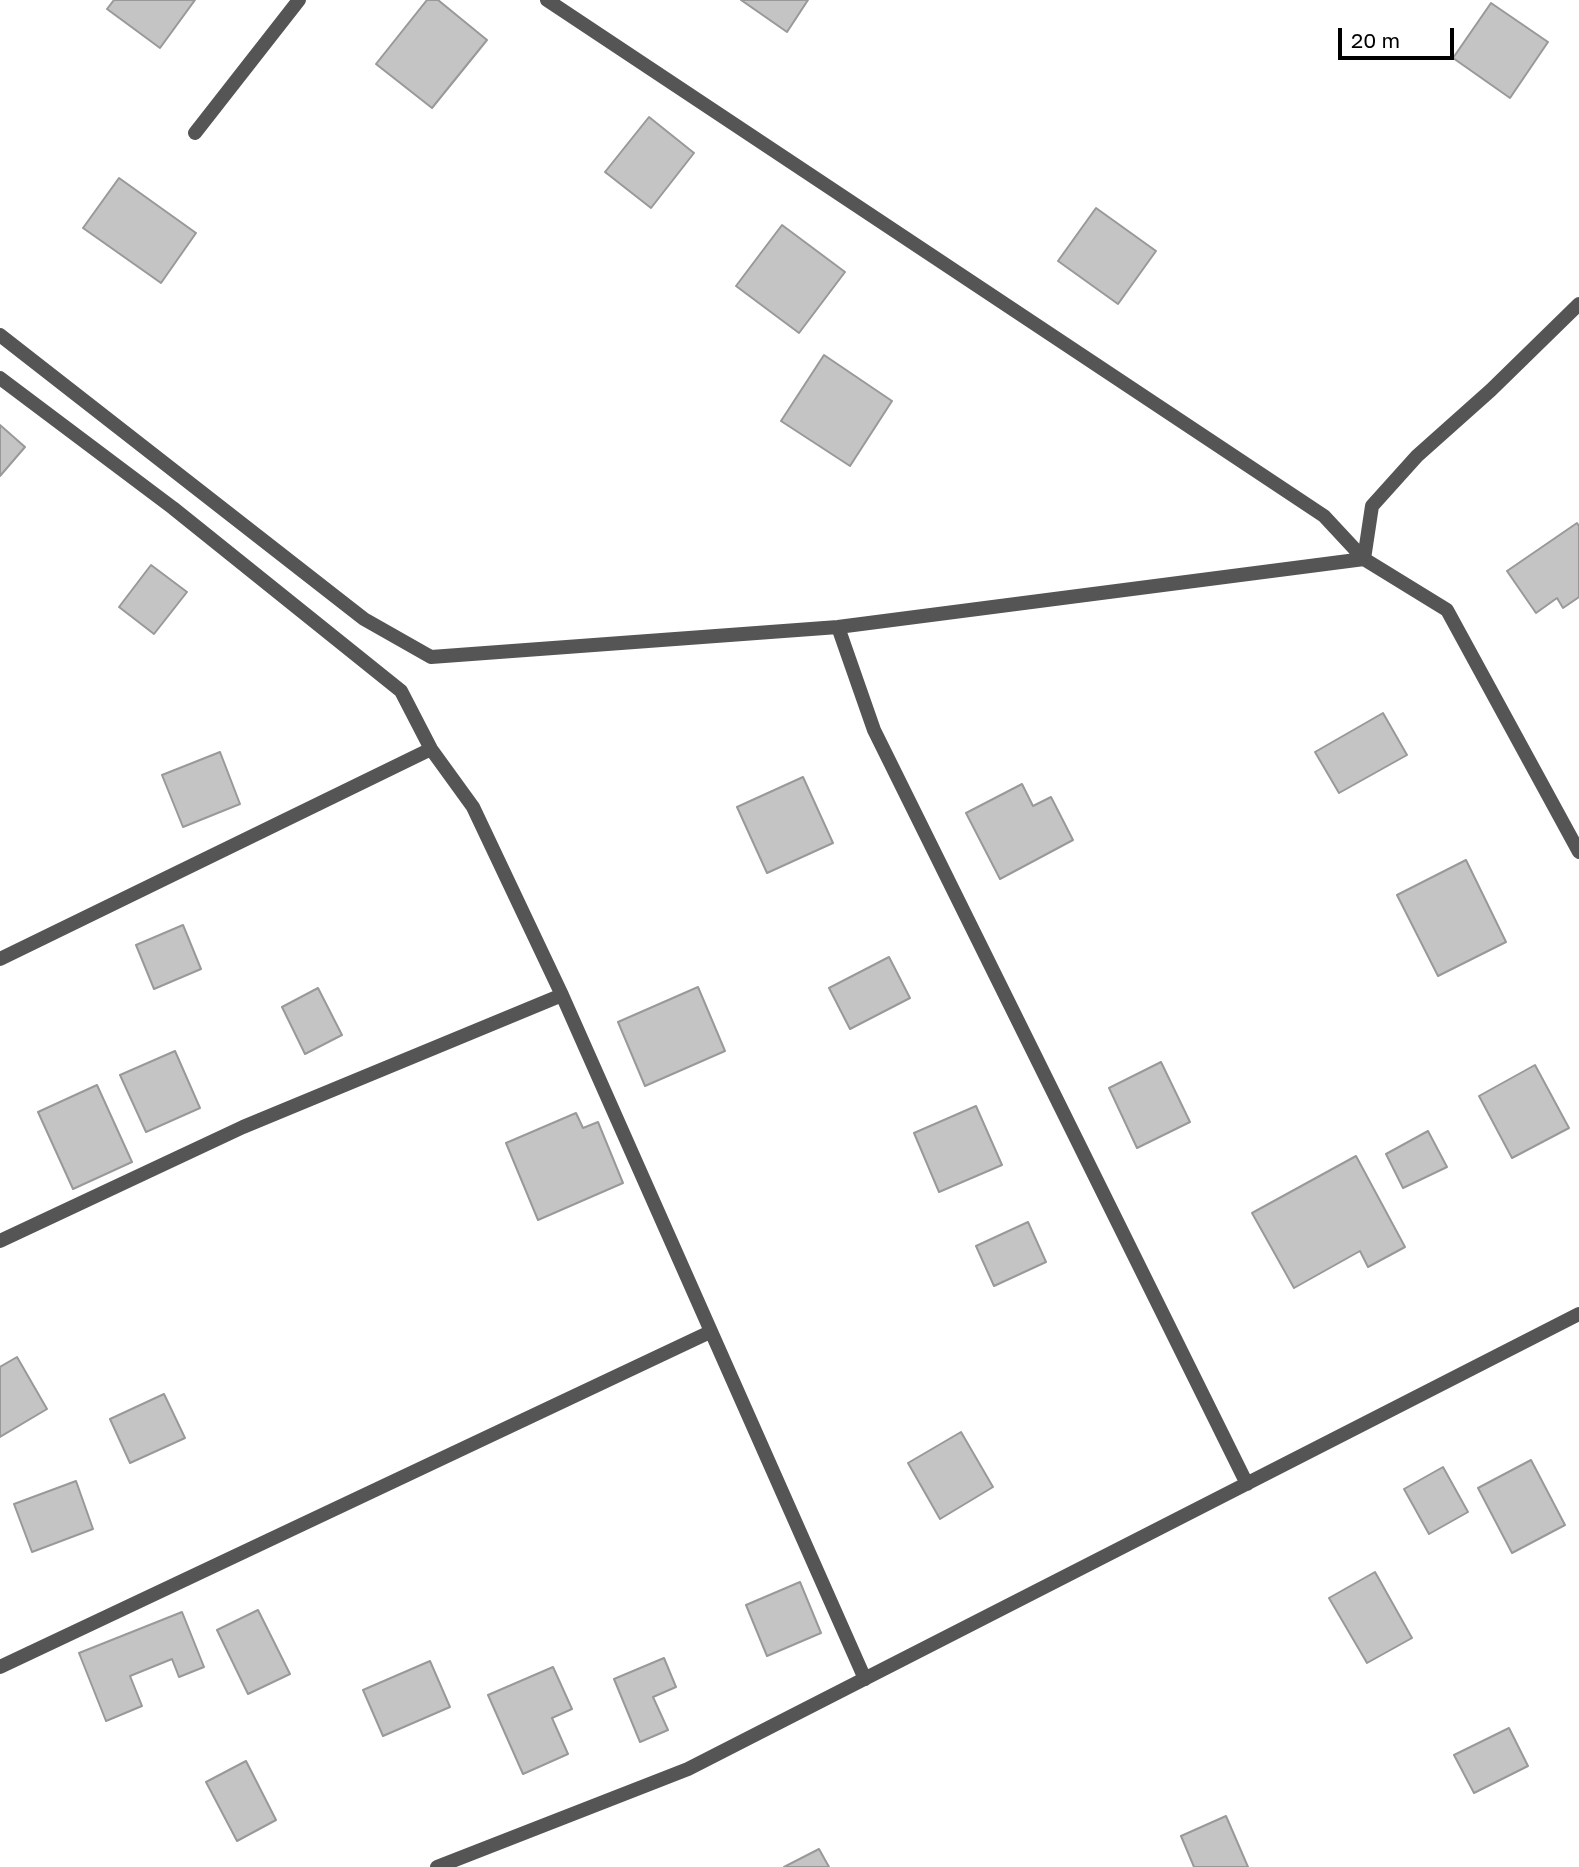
<!DOCTYPE html>
<style>
body{margin:0}
#map{position:relative;width:1579px;height:1867px;overflow:hidden;background:#fff;font-family:"Golos Text",sans-serif}
canvas{display:block}
.scale{position:absolute;left:1338px;top:28px;width:116px;height:32px;box-sizing:border-box;border:4px solid #000;border-top:0;padding-left:9px;font-size:21px;line-height:24px;white-space:nowrap;color:#000;-webkit-text-stroke:5px #fff;paint-order:stroke}
</style>
<div id="map">
<canvas width="1579" height="1867"></canvas>
<div class="scale">20 m</div>
</div>
<script>
const ctx = document.querySelector('canvas').getContext('2d');
ctx.lineJoin = 'round';
function paint(path, color) {
  ctx.fillStyle = color;
  ctx.fill(path, 'evenodd');
}
function strokePath(path, color, width, dash) {
  ctx.strokeStyle = color;
  ctx.lineWidth = width;
  ctx.lineCap = dash ? 'butt' : 'round';
  ctx.setLineDash(dash || []);
  ctx.stroke(path);
}
const building = new Path2D(`
 M114,0H195L160,48L107,9Z
 M427,0H438L487,40L432,108L376,64Z
 M741,0H808L787,32Z
 M1491,3L1548,42L1510,98L1453,58Z
 M649,117L694,153L651,208L605,172Z
 M119,178L196,233L161,283L83,228Z
 M1096,208L1156,251L1118,304L1058,261Z
 M782,225L845,272L799,333L736,286Z
 M824,355L892,401L850,466L781,421Z
 M0,425L25,447L0,476Z
 M1577,523L1579,526V597L1563,608L1557,598L1536,613L1507,571Z
 M151,565L187,592L154,634L119,607Z
 M1383,713L1407,755L1339,793L1315,752Z
 M220,752L240,804L183,827L162,775Z
 M803,777L833,843L767,873L737,807Z
 M1022,784L1033,806L1051,797L1073,840L1000,879L966,813Z
 M1466,860L1506,942L1438,976L1397,895Z
 M183,925L201,969L154,989L136,945Z
 M889,957L910,998L850,1029L829,988Z
 M698,987L725,1051L645,1086L618,1022Z
 M318,988L342,1035L305,1054L282,1007Z
 M175,1051L200,1108L146,1132L120,1075Z
 M1161,1062L1190,1122L1137,1148L1109,1088Z
 M1535,1065L1569,1128L1512,1158L1479,1096Z
 M97,1085L132,1162L73,1189L38,1112Z
 M976,1106L1002,1165L939,1192L914,1133Z
 M576,1113L583,1128L598,1122L623,1183L538,1220L506,1143Z
 M1428,1131L1447,1167L1403,1188L1386,1154Z
 M1356,1156L1405,1247L1368,1267L1360,1251L1294,1288L1252,1213Z
 M1028,1222L1046,1262L994,1286L976,1246Z
 M17,1357L47,1409L0,1437V1367Z
 M164,1394L185,1438L130,1463L110,1419Z
 M961,1432L993,1487L940,1519L908,1463Z
 M1531,1460L1565,1525L1512,1553L1478,1488Z
 M1443,1467L1468,1512L1429,1534L1404,1489Z
 M76,1481L93,1529L32,1552L14,1504Z
 M1375,1572L1412,1638L1367,1663L1329,1598Z
 M800,1582L821,1633L767,1656L746,1605Z
 M258,1610L290,1674L248,1694L217,1630Z
 M182,1612L204,1667L179,1677L172,1659L130,1676L142,1706L106,1721L79,1653Z
 M664,1658L676,1687L653,1697L668,1730L640,1742L614,1679Z
 M430,1661L450,1707L383,1736L363,1690Z
 M553,1667L572,1709L552,1718L568,1754L523,1774L488,1695Z
 M1509,1728L1528,1766L1474,1793L1454,1755Z
 M246,1761L276,1820L237,1841L206,1782Z
 M1226,1816L1248,1867H1194L1181,1836Z
 M819,1849L829,1867H784Z`);
const lane = new Path2D(`
 M547,0L1324,516L1364,559L1447,610L1579,852
 M195,133L299,0
 M0,335L364,619L431,657L838,627L1364,559L1372,506L1417,456L1491,390L1579,304
 M0,378L173,508L401,691L431,749L473,807L562,995L865,1679
 M838,627L874,730L1247,1484
 M0,959L431,749
 M0,1241L243,1127L562,995
 M0,1667L710,1332
 M437,1867L688,1769L1579,1314`);
paint(building, '#c4c4c4');
strokePath(building, '#999', 2);
strokePath(lane, '#555', 14);
</script>
